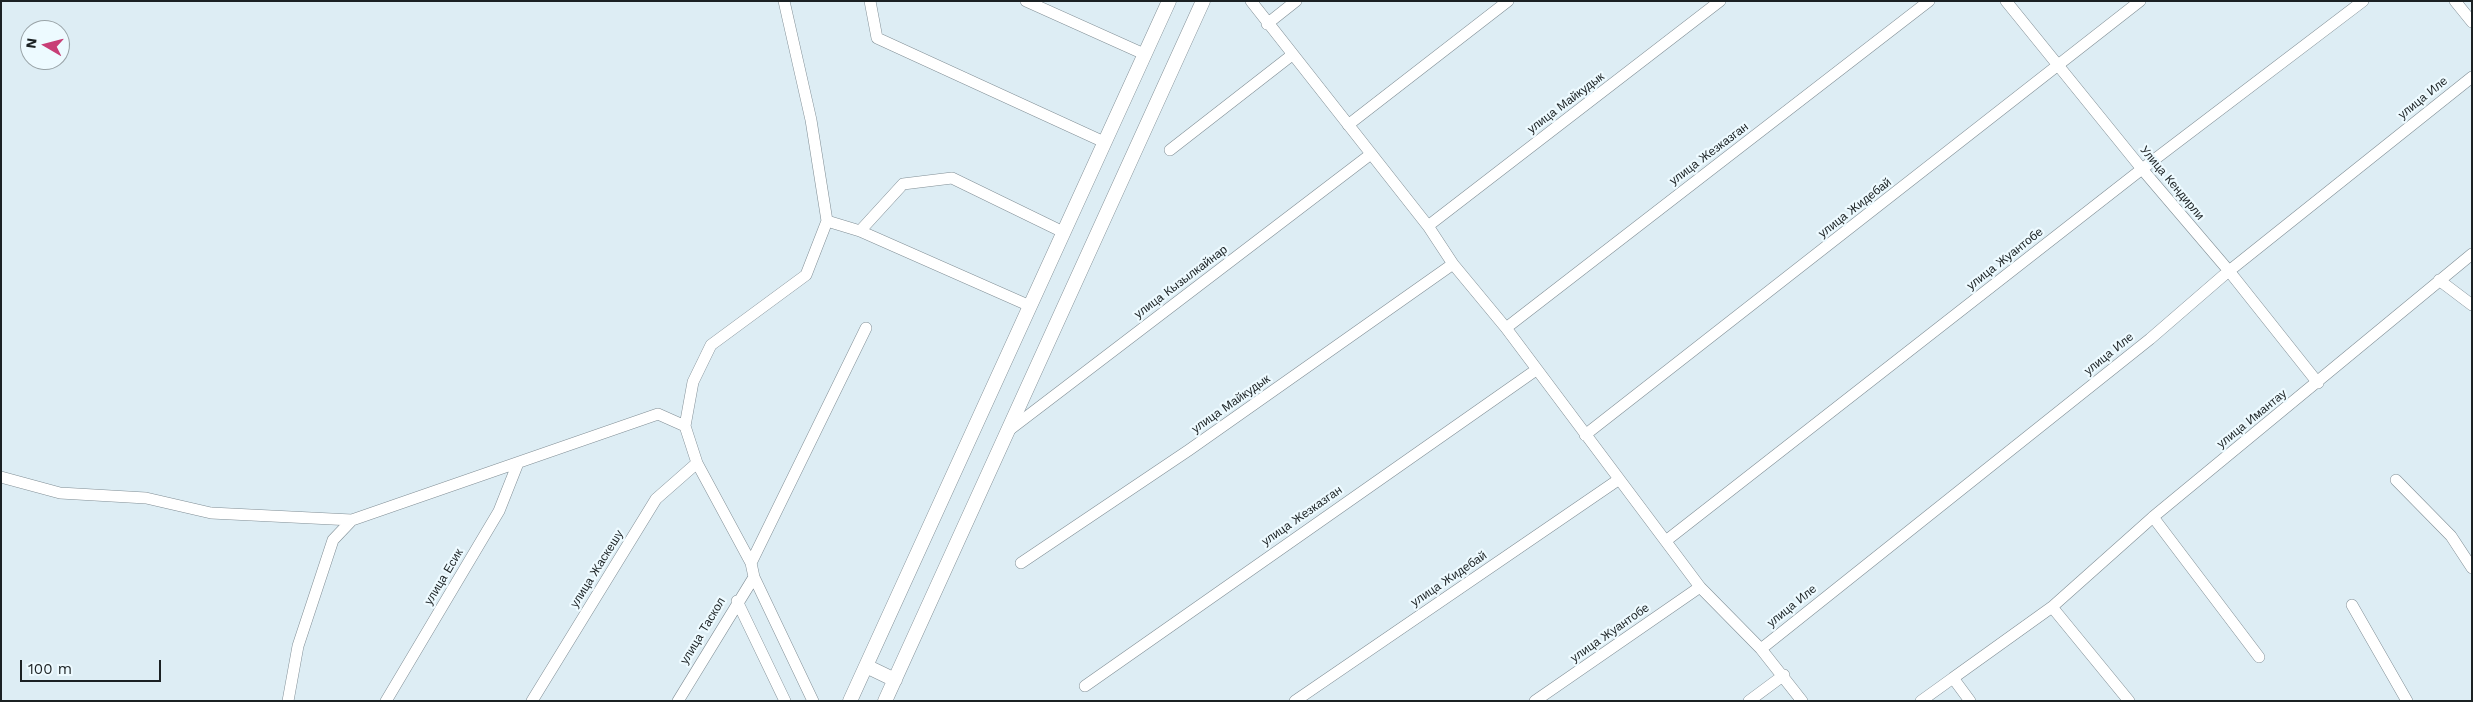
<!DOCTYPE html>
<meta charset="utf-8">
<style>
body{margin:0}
#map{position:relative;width:2473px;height:702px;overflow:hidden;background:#ddedf4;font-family:"Work Sans",sans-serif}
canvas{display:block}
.frame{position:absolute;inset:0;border:2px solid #1b2123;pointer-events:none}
.north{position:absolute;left:20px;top:20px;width:50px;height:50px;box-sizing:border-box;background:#edfaff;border:1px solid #99a3a7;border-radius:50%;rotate:278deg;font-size:14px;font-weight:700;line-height:20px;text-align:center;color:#1b2123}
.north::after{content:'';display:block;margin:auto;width:18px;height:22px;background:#c83e76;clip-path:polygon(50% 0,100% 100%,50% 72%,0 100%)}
.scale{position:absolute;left:20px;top:660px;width:141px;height:22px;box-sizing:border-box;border:2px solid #1b2123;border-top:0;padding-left:6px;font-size:15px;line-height:18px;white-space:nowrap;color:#1b2123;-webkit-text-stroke:4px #edfaff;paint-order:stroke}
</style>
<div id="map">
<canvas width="2473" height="702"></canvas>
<div class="frame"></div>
<div class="north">N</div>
<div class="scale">100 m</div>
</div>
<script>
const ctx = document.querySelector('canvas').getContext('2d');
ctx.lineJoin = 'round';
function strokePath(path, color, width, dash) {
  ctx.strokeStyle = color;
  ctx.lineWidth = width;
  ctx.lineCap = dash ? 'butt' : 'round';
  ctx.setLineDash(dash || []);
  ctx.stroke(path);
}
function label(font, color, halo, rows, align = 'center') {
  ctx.font = font + ' "Work Sans",sans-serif';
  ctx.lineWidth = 4.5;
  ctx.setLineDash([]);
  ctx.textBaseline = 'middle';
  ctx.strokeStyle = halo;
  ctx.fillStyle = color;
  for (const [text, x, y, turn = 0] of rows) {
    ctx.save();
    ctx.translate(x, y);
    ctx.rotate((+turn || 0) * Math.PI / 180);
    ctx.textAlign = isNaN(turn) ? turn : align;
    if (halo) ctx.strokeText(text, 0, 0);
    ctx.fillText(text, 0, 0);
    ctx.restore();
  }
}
const minor = new Path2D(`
 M870,1L877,38L1104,142
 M1026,1L1144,54
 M1251,1L1428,226L1453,264L1506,328L1700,587L1761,649L1802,701
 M2006,1L2142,169L2229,271L2318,383
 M2455,1L2472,22
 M1267,24L1296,1
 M1348,125L1508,1
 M1170,150L1292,55
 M827,221L860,231L1030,306
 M1428,226L1720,1
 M860,231L903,184L952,178L1063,232
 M2439,280L2472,305
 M1506,328L1929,1
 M685,426L693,382L711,345L806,275L827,221L811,120L784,1
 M1008,431L1371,154
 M1585,435L2140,1
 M1,477L60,493L146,498L211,513L352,520
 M2396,480L2451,536L2472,568
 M2153,517L2259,657
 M1667,540L2142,169L2363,1
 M751,563L866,328
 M1021,563L1189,450L1453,264
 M737,601L785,701
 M2352,605L2407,701
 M2052,607L2153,517L2472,254
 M1761,649L2150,339L2224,275L2472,77
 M1953,678L2052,607L2129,701
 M1085,686L1536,370
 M288,701L298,646L333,540L352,520L658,414L685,426L697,463L751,563L754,577L813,701
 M386,701L499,511L518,463
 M532,701L656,499L697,463
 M678,701L754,577
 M1295,701L1618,480
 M1535,701L1700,587
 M1749,701L1784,675
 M1921,701L1953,678L1970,701`);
const major = new Path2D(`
 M866,666L895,680
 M850,701L1169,1
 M885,701L1203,1`);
const streetNames = [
 ["улица Иле",2423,98,-39],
 ["улица Майкудык",1566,103,-37],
 ["улица Жезказган",1709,154,-37],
 ["Улица Кендирли",2172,183,50],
 ["улица Жидебай",1855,208,-38],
 ["улица Жуантобе",2005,259,-38],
 ["улица Кызылкайнар",1181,282,-37],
 ["улица Иле",2109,354,-39],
 ["улица Майкудык",1231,404,-35],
 ["улица Имантау",2252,419,-39],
 ["улица Жезказган",1302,516,-35],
 ["улица Жаскешу",597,569,-58],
 ["улица Есик",444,577,-59],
 ["улица Жидебай",1449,579,-34],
 ["улица Иле",1792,606,-39],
 ["улица Таскол",703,631,-59],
 ["улица Жуантобе",1610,633,-35]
];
strokePath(minor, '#808e95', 12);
strokePath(major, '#808e95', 15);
strokePath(minor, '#fff', 11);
strokePath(major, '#fff', 14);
label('12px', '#1b2123', '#edfaff', streetNames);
</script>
